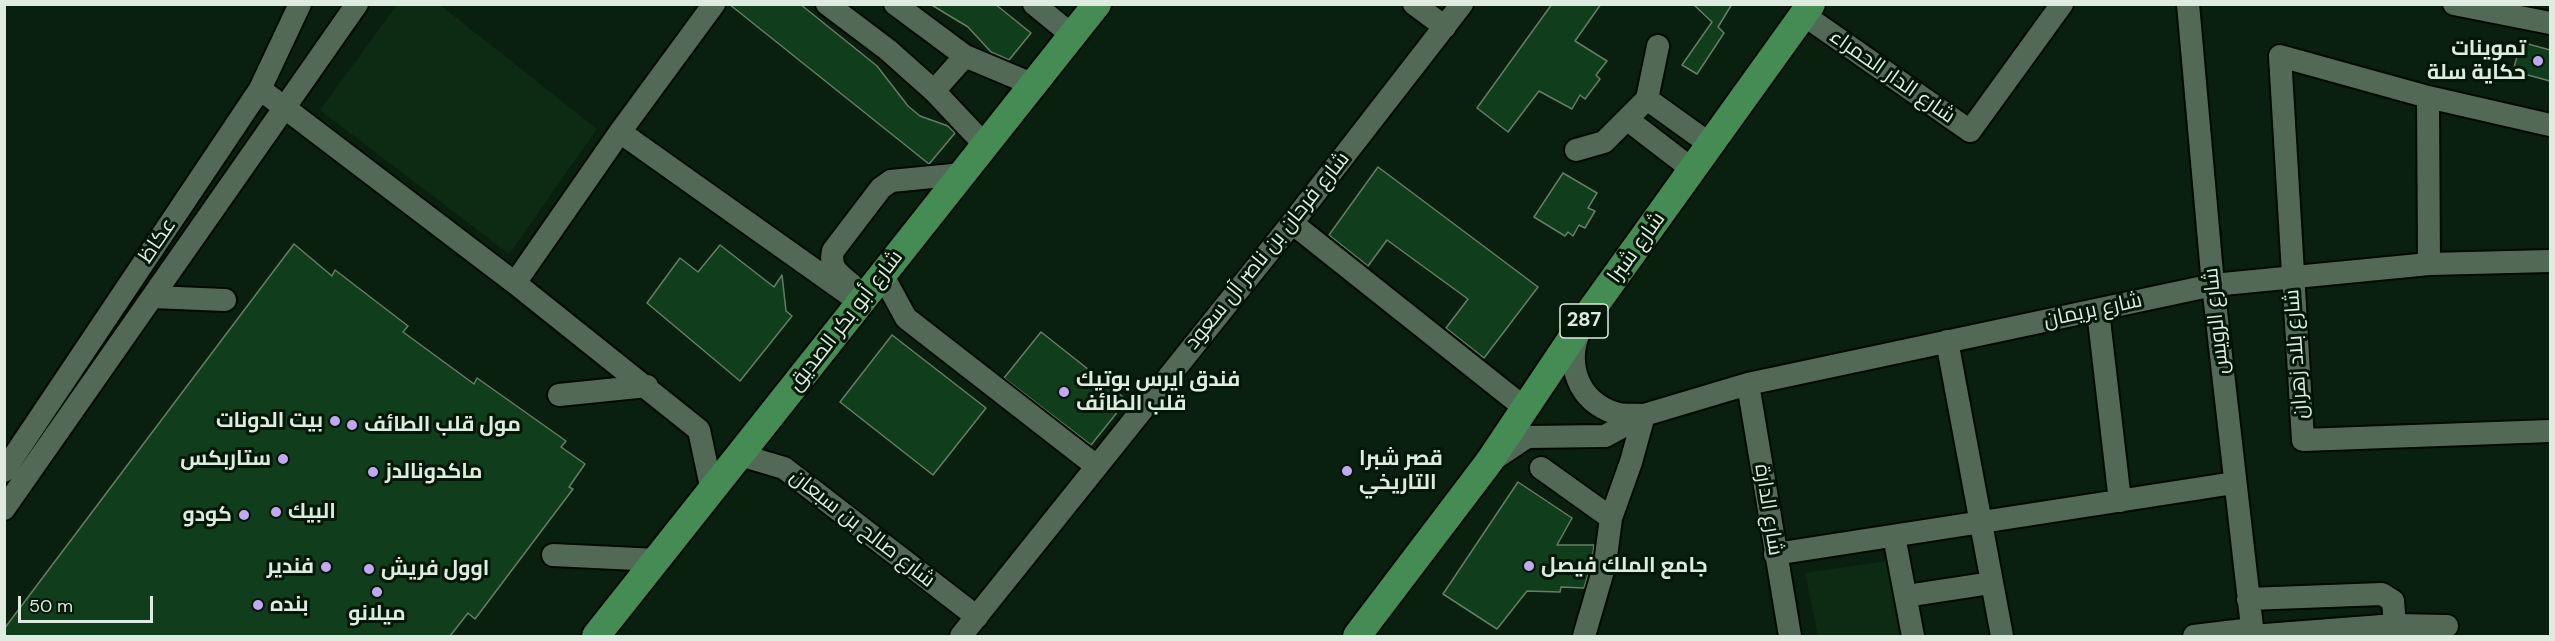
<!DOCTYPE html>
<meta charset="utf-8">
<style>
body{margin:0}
#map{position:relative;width:2555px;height:641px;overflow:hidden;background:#0a200e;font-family:"DM Sans",sans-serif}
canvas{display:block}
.frame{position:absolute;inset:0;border:6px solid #deecdf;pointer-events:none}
.scale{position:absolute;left:18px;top:596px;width:135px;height:27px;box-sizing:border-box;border:3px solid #deecdf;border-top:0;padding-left:8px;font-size:18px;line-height:21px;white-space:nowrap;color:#deecdf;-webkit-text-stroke:4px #021706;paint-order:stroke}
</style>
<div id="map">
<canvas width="2555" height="641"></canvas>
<div class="frame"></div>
<div class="scale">50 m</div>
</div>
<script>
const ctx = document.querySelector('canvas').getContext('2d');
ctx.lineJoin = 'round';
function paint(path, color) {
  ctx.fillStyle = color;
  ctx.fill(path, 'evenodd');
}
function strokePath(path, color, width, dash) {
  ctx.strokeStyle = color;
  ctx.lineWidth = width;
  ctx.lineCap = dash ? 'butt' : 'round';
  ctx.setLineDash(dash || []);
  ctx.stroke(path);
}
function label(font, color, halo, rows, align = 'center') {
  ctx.font = font + ' "DM Sans",Cairo,sans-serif';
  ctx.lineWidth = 6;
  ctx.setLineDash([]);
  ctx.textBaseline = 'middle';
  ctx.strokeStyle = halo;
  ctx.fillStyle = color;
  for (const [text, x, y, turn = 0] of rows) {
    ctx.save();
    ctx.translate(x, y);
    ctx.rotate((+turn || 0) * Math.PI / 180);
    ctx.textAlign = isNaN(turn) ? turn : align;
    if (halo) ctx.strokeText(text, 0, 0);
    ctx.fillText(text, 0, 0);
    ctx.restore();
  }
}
const built = new Path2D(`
 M397,5H440L597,129L509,254L320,110Z
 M1893,560L1907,636H1818L1805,573Z`);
const building = new Path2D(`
 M729,4H800L877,66L908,106L920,116L948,126L955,133L929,164Z
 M930,4H995L1031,33L1009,60L991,52L968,27Z
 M1552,4H1601L1575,41L1607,61L1596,75L1600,79L1585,99L1580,95L1572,109L1539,91L1508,132L1477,108Z
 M1693,4H1732L1718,27L1724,33L1697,74L1682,65L1712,22Z
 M2521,42L2550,50V81L2513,71Z
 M1378,167L1538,287L1484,358L1446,328L1468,299L1387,240L1368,266L1329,235Z
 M1563,173L1597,193L1588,208L1595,211L1585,228L1579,225L1573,236L1568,232L1565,236L1534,217Z
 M294,244L332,276L335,270L408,326L403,332L474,384L477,378L566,441L561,447L585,464L569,487L573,489L475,619L468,613L450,636H4V629Z
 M720,245L774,287L782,275L786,311L792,316L740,381L647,303L680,258L698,272Z
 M1041,332L1127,400L1091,445L1004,378Z
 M892,335L986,408L933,475L840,402Z
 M1518,482L1572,518L1557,545H1594L1592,561L1584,588L1561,587L1560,592L1527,591L1497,629L1443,594Z`);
const minor = new Path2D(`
 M827,4L888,50L934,91L985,145
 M895,4L965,56L1034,85
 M1034,4L1073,36
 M1414,4L1445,27
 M2188,4L2213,285L2253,636
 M2454,4L2550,23
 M1804,15L1970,131L2062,4
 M260,89L515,283L699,430L712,491
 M934,91L965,56
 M2428,97L2429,264
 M1647,99L1711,145
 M1628,120L1693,170
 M2550,125L2428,97L2280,56L2303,440L2550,431
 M620,132L861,303
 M1576,150L1604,142L1647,99L1658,46
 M1292,223L1526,409
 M882,274L906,318L1095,465
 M515,283L620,132L714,4
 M851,284C839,274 829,268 833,251L881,188L891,181L963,174
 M153,297L225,300
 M2098,311L2120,501
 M1579,332C1566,365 1578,401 1615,413C1623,416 1635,414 1644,415
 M1947,341L2002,636
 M1748,384L1790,636
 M559,395L647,386
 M740,455L784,468L977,617
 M1494,459L1527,437L1605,436L1644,415L1748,384L2213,285L2429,264L2550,261
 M1541,468L1611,518
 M4,471L260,89L300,4
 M4,509L357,4
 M1894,536L1913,636
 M1775,554L2234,483
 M553,555L657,560
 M1906,596L1991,583
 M2248,599L2382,594L2393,601L2395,625
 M961,636L1292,223L1462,4
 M1584,636L1605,564L1611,518L1631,462L1644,415
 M2194,636L2252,629
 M2252,636L2395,625L2447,626`);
const major = new Path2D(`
 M596,636L1097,4
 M1357,636L1489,462L1582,323L1811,4`);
const markers = [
 [2538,61,6,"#c0a8f4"],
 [1064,392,6,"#c0a8f4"],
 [335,421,6,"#c0a8f4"],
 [352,425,6,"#c0a8f4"],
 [283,459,6,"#c0a8f4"],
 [1347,471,6,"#c0a8f4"],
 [373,472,6,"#c0a8f4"],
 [276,512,6,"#c0a8f4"],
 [244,515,6,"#c0a8f4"],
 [1529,566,6,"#c0a8f4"],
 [326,567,6,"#c0a8f4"],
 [369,569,6,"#c0a8f4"],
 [377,592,6,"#c0a8f4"],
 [258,605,6,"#c0a8f4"]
];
const shields = [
 [1584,321,48]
];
const shieldNames = [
 ["287",1584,321]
];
const poiNames = [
 ["تموينات",2526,49,"right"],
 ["حكاية سلة",2526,73,"right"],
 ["فندق ايرس بوتيك",1076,380],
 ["قلب الطائف",1076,404],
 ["بيت الدونات",323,421,"right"],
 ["مول قلب الطائف",364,425],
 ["ستاربكس",271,459,"right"],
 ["قصر شبرا",1359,459],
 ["التاريخي",1359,483],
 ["ماكدونالدز",385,472],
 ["البيك",288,512],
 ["كودو",232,515,"right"],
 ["جامع الملك فيصل",1541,566],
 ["فندير",314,567,"right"],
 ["اوول فريش",381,569],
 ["بنده",270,605],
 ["ميلانو",377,614,"center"]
];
const streetNames = [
 ["شارع الدار الحمراء",1892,77,35],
 ["عكاظ",158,241,-56],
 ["شارع شبرا",1637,248,-54],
 ["شارع فرحان بن ناصر آل سعود",1268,251,-51],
 ["شارع بريمان",2093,311,-12],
 ["شارع أبو بكر الصديق",846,321,-52],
 ["شارع الرويس",2217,321,-96],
 ["شارع بلاد زهران",2297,354,-94],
 ["شارع الدارة",1768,510,81],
 ["شارع صالح بن سبعان",862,529,38]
];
paint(built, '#0d2a13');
paint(building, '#103d1b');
strokePath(building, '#647d67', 1.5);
strokePath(minor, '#000900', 26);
strokePath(major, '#000900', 32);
strokePath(minor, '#526a55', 22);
strokePath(major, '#458b54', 28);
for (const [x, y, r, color] of markers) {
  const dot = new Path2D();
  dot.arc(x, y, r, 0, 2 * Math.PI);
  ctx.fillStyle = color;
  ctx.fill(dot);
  strokePath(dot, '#021706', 2);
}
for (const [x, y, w] of shields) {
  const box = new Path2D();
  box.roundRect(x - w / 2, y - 17, w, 34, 4.5);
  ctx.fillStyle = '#021706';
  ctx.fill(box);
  strokePath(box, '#deecdf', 1.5);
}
label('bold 20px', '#deecdf', null, shieldNames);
label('bold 21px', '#deecdf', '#021706', poiNames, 'left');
label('21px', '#deecdf', '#021706', streetNames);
</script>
